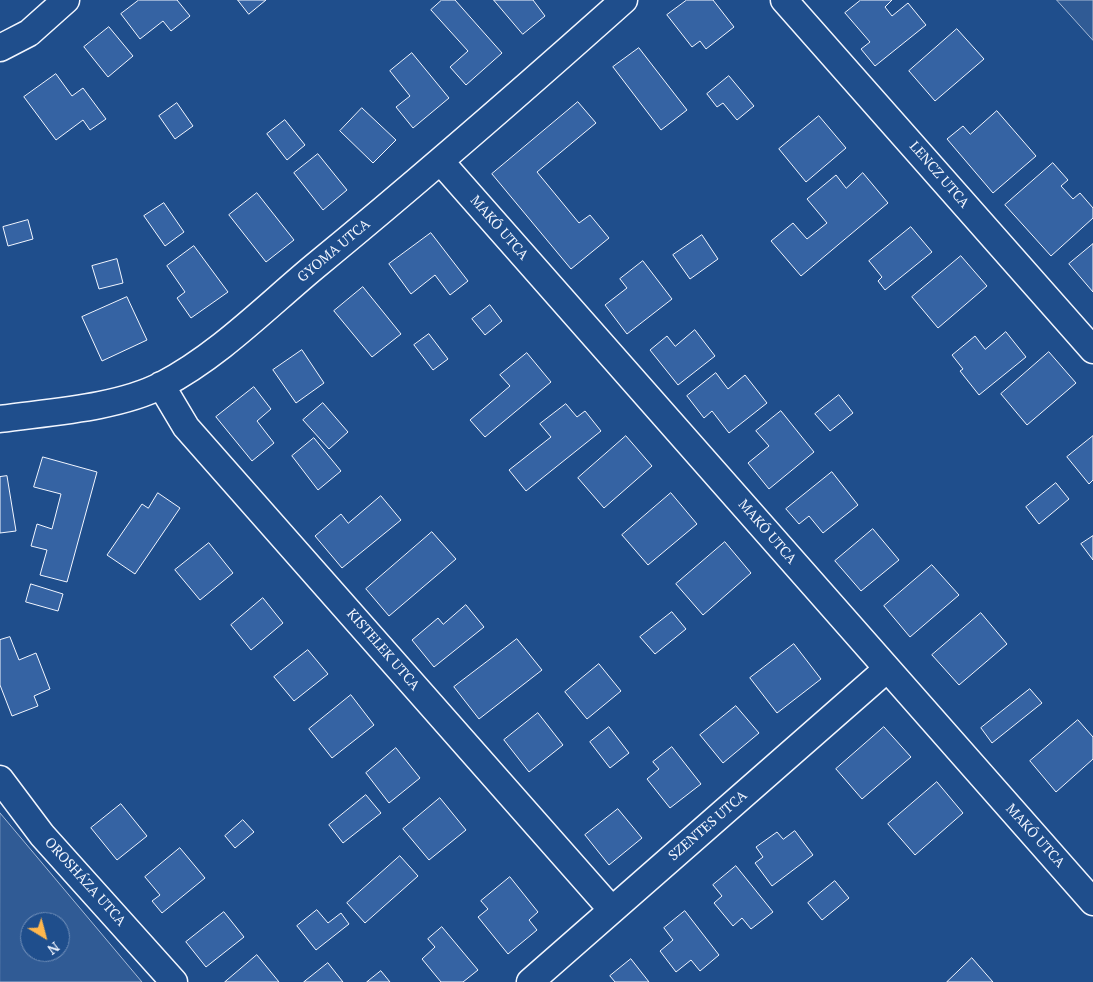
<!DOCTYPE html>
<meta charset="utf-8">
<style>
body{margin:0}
#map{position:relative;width:1093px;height:982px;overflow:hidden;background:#1f4e8c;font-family:"PT Serif",serif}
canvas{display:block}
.north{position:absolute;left:20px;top:912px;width:50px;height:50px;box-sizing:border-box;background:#1f4e8c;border:1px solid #7391ba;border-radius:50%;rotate:143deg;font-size:14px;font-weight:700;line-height:20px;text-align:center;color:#f2f6ff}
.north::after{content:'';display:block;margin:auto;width:18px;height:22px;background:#ffb74d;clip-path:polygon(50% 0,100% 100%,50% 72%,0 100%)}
</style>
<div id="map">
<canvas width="1093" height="982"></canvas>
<div class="north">N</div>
</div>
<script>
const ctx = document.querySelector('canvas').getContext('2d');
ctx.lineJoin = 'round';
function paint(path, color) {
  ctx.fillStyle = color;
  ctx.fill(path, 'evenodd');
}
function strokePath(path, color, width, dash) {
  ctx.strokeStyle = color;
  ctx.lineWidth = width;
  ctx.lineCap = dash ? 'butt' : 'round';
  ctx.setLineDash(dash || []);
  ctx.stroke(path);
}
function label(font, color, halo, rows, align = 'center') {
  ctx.font = font + ' "PT Serif",serif';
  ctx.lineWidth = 4;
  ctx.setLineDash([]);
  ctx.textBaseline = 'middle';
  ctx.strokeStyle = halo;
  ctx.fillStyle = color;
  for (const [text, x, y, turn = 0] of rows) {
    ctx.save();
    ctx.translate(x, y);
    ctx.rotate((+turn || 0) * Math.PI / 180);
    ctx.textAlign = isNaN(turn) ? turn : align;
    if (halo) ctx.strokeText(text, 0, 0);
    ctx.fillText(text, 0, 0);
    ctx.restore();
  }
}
const built = new Path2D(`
 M1057,0H1093V40Z
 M0,813L142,982H0ZM30,922H60V952H30Z`);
const building = new Path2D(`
 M139,0H177L190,16L171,31L163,21L140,39L121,14Z
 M238,0H266L249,14Z
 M442,0H455L502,53L466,85L450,67L468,51L431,10Z
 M494,0H533L545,16L523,34Z
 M687,0H713L734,27L706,49L700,41L692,47L667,15Z
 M861,0H892L885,7L892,16L908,3L926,25L875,66L861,49L870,42L845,13Z
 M109,27L133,56L108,77L84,47Z
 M957,29L984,59L935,101L909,71Z
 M639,48L687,110L661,130L613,67Z
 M412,53L449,98L413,128L396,107L410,96L390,71Z
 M56,74L72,96L83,88L106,119L90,130L83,120L56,140L24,97Z
 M729,76L754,106L737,120L723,103L717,107L707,94Z
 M578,102L596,123L537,172L579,223L590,215L609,238L571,269L492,174Z
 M177,103L193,126L175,139L159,116Z
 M362,108L396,140L373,163L340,131Z
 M997,111L1036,156L993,193L947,139L963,126L970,134Z
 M819,116L846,148L806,182L779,149Z
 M285,120L305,145L287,160L267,134Z
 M318,154L347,190L323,210L294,173Z
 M1053,163L1068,180L1061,186L1073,199L1080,193L1093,208V218L1051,256L1005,205Z
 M863,173L888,203L801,276L771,241L793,223L807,239L827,223L807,199L836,175L846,188Z
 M257,193L294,240L266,262L229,215Z
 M164,203L184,232L165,246L144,216Z
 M28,220L33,239L8,246L3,227Z
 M911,227L932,252L885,290L878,281L882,277L869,261Z
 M431,233L468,281L450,295L435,275L411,294L389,264Z
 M702,235L718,259L690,279L673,255Z
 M1093,244V292L1069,264Z
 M194,246L228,292L191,318L177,298L185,292L167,266Z
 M961,256L987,286L938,328L912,297Z
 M117,259L123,283L99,289L92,266Z
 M643,261L672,299L627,334L605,305L627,288L620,279Z
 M363,287L401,334L372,357L334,311Z
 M127,297L147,340L102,361L82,317Z
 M490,305L502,321L485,335L472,319Z
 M695,330L715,356L678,385L650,350L667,336L675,346Z
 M1006,332L1026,357L979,395L960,371L963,369L952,355L975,336L985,349Z
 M429,334L448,359L433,370L414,345Z
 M302,350L324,383L296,403L273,370Z
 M1049,352L1076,383L1027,425L1001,394Z
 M527,353L551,382L485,437L470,420L510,386L500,375Z
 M716,373L728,389L745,375L767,403L729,433L712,411L704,418L687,396Z
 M254,387L271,409L257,421L274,443L252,461L216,417Z
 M839,395L853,413L830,431L815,414Z
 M323,403L348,432L329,449L303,420Z
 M566,404L577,417L585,411L601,431L526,491L509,470L551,437L540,424Z
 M781,411L814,452L769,489L748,463L769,446L756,431Z
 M626,436L652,466L604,508L578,478Z
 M1093,436V480L1089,484L1067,457Z
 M314,438L341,471L318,490L292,456Z
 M43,457L97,472L67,582L40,575L47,550L31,546L37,524L52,529L61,494L34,487Z
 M832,472L858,505L823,533L809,516L799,524L786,509Z
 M7,476L16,531L0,533V477Z
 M1056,483L1069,499L1039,524L1026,507Z
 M158,493L180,508L135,574L107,555L142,504L148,508Z
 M671,493L697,524L648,565L622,535Z
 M381,496L401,520L342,568L315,536L341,514L348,523Z
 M873,529L899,560L861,591L835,561Z
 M432,532L456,559L389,616L366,589Z
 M1093,536V560L1081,544Z
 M725,542L751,573L703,615L676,584Z
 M209,543L233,573L200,600L175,570Z
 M932,565L959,595L910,637L884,606Z
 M31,584L63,594L58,611L26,602Z
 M263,598L283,623L251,650L231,625Z
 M466,605L484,627L434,667L412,640L438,618L443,624Z
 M672,612L686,629L655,654L640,637Z
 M981,613L1007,644L959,685L932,655Z
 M10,637L19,660L36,653L50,689L34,696L38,706L12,716L0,685V640Z
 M517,639L542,670L479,719L454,687Z
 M794,644L821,679L777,713L750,678Z
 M308,650L328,674L294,701L274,677Z
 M599,664L621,691L587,719L565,692Z
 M1030,689L1042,703L992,743L981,728Z
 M351,695L374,725L332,758L309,729Z
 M736,706L759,733L723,763L700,735Z
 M538,713L563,745L529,772L504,740Z
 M1078,720L1093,737V759L1056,792L1030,761Z
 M609,727L629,753L610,768L590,742Z
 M884,727L911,757L862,799L836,769Z
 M672,747L701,784L670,808L647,779L659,769L653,762Z
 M396,748L420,778L389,803L366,773Z
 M937,782L963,813L915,855L888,824Z
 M366,795L381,813L343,843L329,825Z
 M440,798L466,830L429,860L403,829Z
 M121,804L147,836L117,860L91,828Z
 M618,809L642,838L609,865L585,835Z
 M243,820L254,832L235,848L225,836Z
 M795,831L813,855L772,886L755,863L763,857L756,847L777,832L783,839Z
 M180,848L205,878L162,913L152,901L160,895L145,877Z
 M400,856L418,876L365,923L347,903Z
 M736,866L773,912L751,929L742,918L733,926L714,903L722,896L713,885Z
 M510,877L538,912L529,920L537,930L508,954L478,917L488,909L481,901Z
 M835,881L849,898L822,920L808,903Z
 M317,910L328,923L341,913L349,924L316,950L297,926Z
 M685,911L719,955L700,971L691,960L676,972L660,951L673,940L664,928Z
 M224,912L244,937L206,967L186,942Z
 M442,927L478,970L463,982H441L422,959L435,947L428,939Z
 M257,955L279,982H225Z
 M972,958L993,982H947Z
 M631,959L649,982H615L610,976Z
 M328,963L343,982H304Z
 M381,971L390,982H367Z`);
const minor = new Path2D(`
 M784,0L1093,350
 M0,48L29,33L66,0
 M441,162L1093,902
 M161,385L186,427L612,910
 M0,419C49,412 118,408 162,385C218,356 266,307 314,267C420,180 522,91 624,0
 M0,779L42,835L174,982
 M530,982L887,669`);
const streetNames = [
 ["LENCZ UTCA",939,175,49],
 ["MAKÓ UTCA",499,228,49],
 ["GYOMA UTCA",334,251,-40],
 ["MAKÓ UTCA",767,532,49],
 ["KISTELEK UTCA",383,650,49],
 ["SZENTES UTCA",708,826,-41],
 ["MAKÓ UTCA",1035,836,48],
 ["OROSHÁZA UTCA",85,882,48]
];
paint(built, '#305b95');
strokePath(built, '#a8bbd7', 1);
paint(building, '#3563a3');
strokePath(building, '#f2f6ff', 1);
strokePath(minor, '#f2f6ff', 29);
strokePath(minor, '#1f4e8c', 26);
label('14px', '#f2f6ff', '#1f4e8c', streetNames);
</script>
